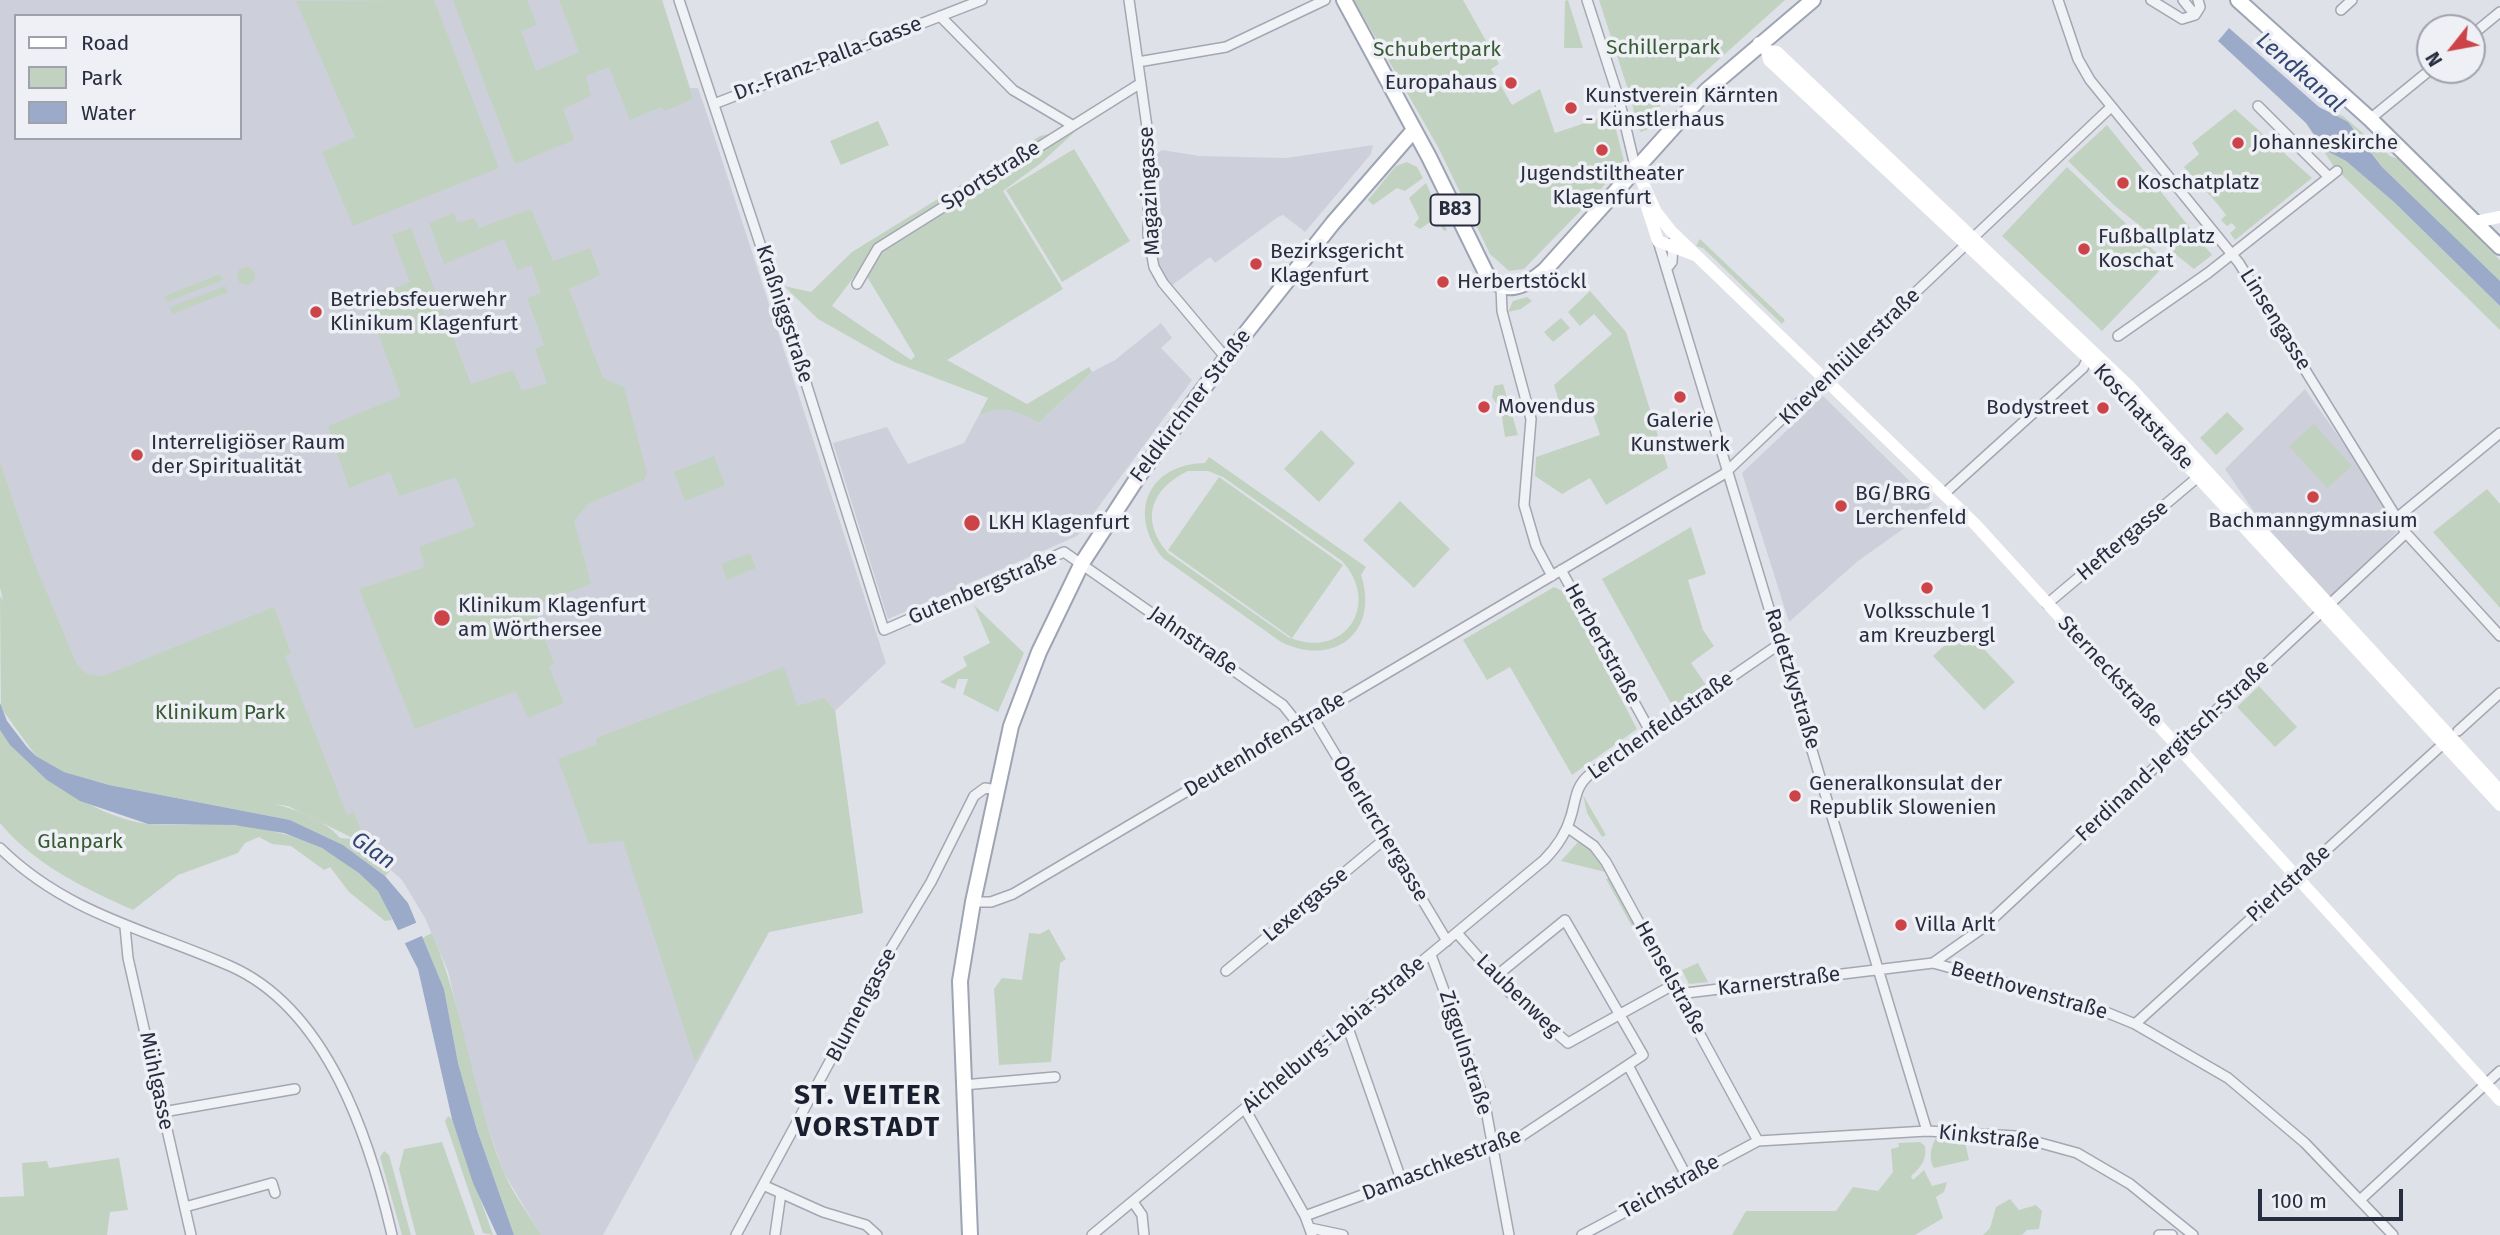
<!DOCTYPE html>
<meta charset="utf-8">
<style>
body{margin:0}
#map{position:relative;width:2500px;height:1235px;overflow:hidden;background:#dfe1e8;font-family:"Fira Sans",sans-serif}
canvas{display:block}
.legend{position:absolute;left:14px;top:14px;width:228px;height:126px;box-sizing:border-box;background:#eef0f5;border:2px solid #9fa2ac;margin:0;padding:9px 12px;list-style:none;font-size:21px;color:#282d3f}
.legend li{display:flex;align-items:center;gap:14px;height:35px}
.legend b{width:35px;border:2px solid #9fa2ac}
.north{position:absolute;left:2416px;top:14px;width:70px;height:70px;box-sizing:border-box;background:#eef0f5;border:2px solid #9fa2ac;border-radius:50%;rotate:239deg;font-size:19px;font-weight:700;line-height:28px;text-align:center;color:#282d3f}
.north::after{content:'';display:block;margin:auto;width:24px;height:32px;background:#cc4447;clip-path:polygon(50% 0,100% 100%,50% 72%,0 100%)}
.scale{position:absolute;left:2258px;top:1189px;width:145px;height:32px;box-sizing:border-box;border:4px solid #282d3f;border-top:0;padding-left:9px;font-size:21px;line-height:24px;white-space:nowrap;color:#282d3f;-webkit-text-stroke:5px #eef0f5;paint-order:stroke}
</style>
<div id="map">
<canvas width="2500" height="1235"></canvas>
<ul class="legend">
<li><b style="height:9px;background:#fff"></b>Road</li>
<li><b style="height:19px;background:#c2d2c0"></b>Park</li>
<li><b style="height:19px;background:#9aaac8"></b>Water</li>
</ul>
<div class="north">N</div>
<div class="scale">100 m</div>
</div>
<script>
const ctx = document.querySelector('canvas').getContext('2d');
ctx.lineJoin = 'round';
function paint(path, color) {
  ctx.fillStyle = color;
  ctx.fill(path, 'evenodd');
}
function strokePath(path, color, width, dash) {
  ctx.strokeStyle = color;
  ctx.lineWidth = width;
  ctx.lineCap = dash ? 'butt' : 'round';
  ctx.setLineDash(dash || []);
  ctx.stroke(path);
}
function label(font, color, halo, rows, align = 'center') {
  ctx.font = font + ' "Fira Sans",sans-serif';
  ctx.lineWidth = 7;
  ctx.setLineDash([]);
  ctx.textBaseline = 'middle';
  ctx.strokeStyle = halo;
  ctx.fillStyle = color;
  for (const [text, x, y, turn = 0] of rows) {
    ctx.save();
    ctx.translate(x, y);
    ctx.rotate((+turn || 0) * Math.PI / 180);
    ctx.textAlign = isNaN(turn) ? turn : align;
    if (halo) ctx.strokeText(text, 0, 0);
    ctx.fillText(text, 0, 0);
    ctx.restore();
  }
}
const built = new Path2D(`
 M0,0H662L690,88H698L706,111L886,663L835,711L863,913L769,932L603,1235H541L504,1173L479,1102L448,971L425,918L402,880L357,840L288,806L130,776L0,587ZM16,16H240V138H16Z
 M1373,145L1371,154L1305,232L1283,215L1278,217L1215,263L1210,257L1171,286L1159,268L1151,233L1150,159L1162,150L1199,156L1286,158Z
 M1161,323L1172,338L1161,348L1192,380L1077,536L888,619L833,443L887,427L908,464L964,443L979,415L994,408L1017,411L1039,423L1092,372L1115,360Z
 M2305,389L2402,526L2322,612L2225,469Z
 M1823,396L1932,503L1913,522L1858,561L1789,622L1742,473Z`);
const green = new Path2D(`
 M434,0L499,168L353,226L322,152L355,137L296,1Z
 M453,0H527L537,25L521,31L536,71L579,52L559,0H662L693,99L665,111L661,107L630,120L609,67L586,76L591,96L563,109L574,140L515,164Z
 M1354,0H1463L1499,64L1491,69L1512,105L1540,89L1555,133L1612,114L1624,161L1596,195L1524,269L1509,271L1490,254L1438,147Z
 M1568,0L1583,48H1564L1565,1Z
 M1599,0H1785L1676,98L1668,97L1657,109L1658,119L1648,129L1641,132L1637,128L1632,102Z
 M2235,109L2312,178L2235,240L2230,233L2236,228L2232,223L2227,226L2221,220L2226,215C2214,198 2198,184 2184,167L2199,154L2192,143Z
 M2320,109L2343,116L2390,156L2401,160L2500,260V281L2382,167L2356,130Z
 M878,121L889,145L841,165L830,141Z
 M2305,122L2325,150L2346,161L2394,202L2500,306V330L2334,167Z
 M2107,125L2212,255L2194,269L2115,206L2068,161Z
 M1079,128L1041,163L1003,191L1063,289L947,360L1027,404L1089,367L1092,372L1039,423C1017,411 1003,404 979,415L988,398L894,362L818,319L784,286L811,292L852,252L1040,136ZM856,274L866,275L915,356L911,360L832,306Z
 M1074,149L1130,241L1062,282L1006,190Z
 M1407,162L1417,167L1423,178L1405,191L1397,188L1373,205L1368,200L1396,166Z
 M2067,167L2167,263L2102,331L2002,236Z
 M1426,183L1447,230L1444,231L1436,218L1420,229L1414,225L1419,218L1409,198Z
 M531,209L553,261L590,248L600,275L569,289L603,378L624,387L647,473L644,480L588,504L574,521L591,584L533,606L554,664L549,667L564,703L528,718L516,691L415,729L359,589L425,567L419,547L475,526L456,477L399,496L390,472L349,488L328,426L401,396L370,311L382,293L410,282L392,235L411,228L471,384L513,370L522,391L547,383L535,349L544,345L527,298L541,293L531,265L517,270L504,239L444,264L429,223L454,213L457,223L474,218L479,228Z
 M1700,239L1785,320L1782,324L1703,248L1696,246Z
 M237 276a9 9 0 1 1 18 0a9 9 0 1 1-18 0Z
 M220,274L223,280L167,302L165,296Z
 M225,286L228,292L172,314L170,307Z
 M1590,291L1626,332L1668,468L1606,505L1590,478L1562,494L1535,476L1536,457L1600,435L1590,406L1563,415L1554,385L1612,334L1594,314L1580,326L1568,312Z
 M1527,297L1532,301L1521,309L1508,312L1513,301Z
 M1561,318L1570,328L1553,342L1544,332Z
 M1503,384L1518,435L1505,437L1501,411L1492,397L1494,386Z
 M2227,412L2244,429L2216,455L2200,438Z
 M2314,424L2352,466L2327,488L2289,446Z
 M1321,430L1355,463L1319,502L1284,469Z
 M714,456L725,485L685,501L674,472Z
 M1209,457L1366,567L1361,575C1380,632 1334,668 1281,642L1163,558C1127,515 1147,464 1205,463ZM1188,471H1208L1223,477L1342,561C1382,605 1344,661 1288,637L1168,553C1140,521 1150,489 1188,471Z
 M0,462L34,562L77,665L87,674L103,676L274,607L291,653L285,656L347,815L354,812L364,838L357,840L288,806L274,804C296,809 325,820 340,838L352,839L390,871L385,876L343,845L290,820L109,785L64,772L36,756L1,708L0,596L3,601L0,587Z
 M1219,477L1343,565L1292,638L1168,550Z
 M2487,489L2500,504V608L2433,532Z
 M1400,501L1450,549L1414,588L1363,540Z
 M1691,527L1706,574L1688,580L1703,630L1714,646L1691,663L1706,685L1673,707L1602,579Z
 M750,553L756,568L727,580L721,564Z
 M1554,587L1565,592L1637,729L1572,775L1510,667L1487,680L1463,640Z
 M974,605L1024,653L998,712L963,694L968,679H958L955,689L940,682L967,666L963,657L990,643Z
 M1964,628L2015,682L1984,710L1933,656Z
 M784,667L797,706L824,698L835,711L863,913L769,932L695,1062L623,841L589,844L558,759L597,744L596,738Z
 M2259,686L2297,727L2275,747L2237,707Z
 M0,730C27,771 100,820 150,824C177,826 204,824 230,825C279,827 348,850 378,891C384,899 388,911 392,920L385,921L349,892L330,867L324,870L291,846L272,844L259,837L245,843L238,853L178,875L133,910C84,888 35,865 0,823Z
 M1583,795L1606,835L1602,837L1587,813Z
 M1578,842L1593,851L1605,872L1561,861Z
 M1609,878L1637,928L1634,930L1606,879Z
 M1049,929L1066,959L1060,963L1051,1062L999,1065L994,989L1002,978L1022,980L1029,933L1040,934Z
 M432,933C464,1009 472,1093 503,1170C512,1193 529,1214 541,1235H514L477,1130L458,1063L444,989L422,938Z
 M1698,963L1708,982L1689,984L1682,970Z
 M1672,992L1713,1066L1670,993Z
 M448,1116L452,1119L493,1235L483,1233L445,1121Z
 M1936,1138H1964L1969,1160L1934,1168C1928,1160 1931,1146 1936,1138Z
 M442,1142L475,1235H416L399,1169L404,1149Z
 M1920,1142L1925,1146C1927,1160 1921,1167 1911,1176L1913,1180L1924,1170L1932,1186L1947,1182L1944,1192L1936,1197L1943,1218L1915,1235H1732L1746,1211H1836L1853,1187L1878,1191L1893,1172L1891,1149L1899,1147L1898,1143Z
 M384,1151L389,1155L411,1235H402L380,1157Z
 M119,1158L128,1210L110,1212L107,1235H0V1197L24,1196L22,1163L47,1161L49,1168Z
 M2010,1199L2019,1210L2036,1205L2042,1211L2039,1229L2027,1230L2022,1235H1983L1990,1228L1996,1207Z`);
const water = new Path2D(`
 M2229,28L2319,107L2348,122L2382,167L2500,281V306L2394,202L2346,161L2325,150L2306,123L2218,41Z
 M0,703L7,721L27,747L36,756L64,772L109,785L290,820L343,845L385,876L408,903L444,989L458,1063L477,1130L514,1235H497L473,1183L452,1119L418,969L378,891L359,873L322,848L284,833L234,825L148,824L80,801L47,780L10,745L0,730Z`);
const pier = new Path2D(`
 M418,922L424,935L401,945L394,932Z`);
const street = new Path2D(`
 M679,0L800,364L884,630L1064,552L1283,705L1299,725
 M1129,0L1148,134V235L1154,267L1163,283L1226,358
 M1587,0L1619,99L1635,166
 M2058,0L2078,59L2090,80L2239,263L2406,533L2500,636
 M2151,0L2182,19L2195,15
 M2183,0L2195,15
 M2341,10L2352,0
 M2195,15L2200,7L2198,0
 M940,16L1013,90L1072,125
 M2472,35L2500,12
 M1138,62L1226,47L1325,0
 M714,104L982,0
 M2258,106L2329,177
 M2370,119L2430,70
 M1658,241L1927,1131
 M1668,267L1672,262L1673,242
 M857,284L878,248L1141,83
 M1501,287L1502,311L1531,419L1524,505L1536,546L1552,576
 M2118,336L2208,273L2337,171
 M1945,493L2083,368L2088,358
 M2398,517L2500,433
 M1561,570L1650,731
 M2047,604L2198,477
 M1313,717L1447,941
 M2458,731L2500,693
 M1567,827L1594,846L1606,862L1758,1141
 M0,848C67,914 148,930 230,966C328,1009 370,1140 392,1235
 M973,902H991L1013,894L1724,474L2111,107
 M125,927L128,958L191,1235
 M1457,933L1508,991L1568,1043L1673,985
 M1431,955L1484,1099L1509,1235
 M1933,963L1984,927L2406,533
 M1226,971L1386,838
 M1678,994L1933,963L2091,1006L2135,1024L2228,1078L2305,1143L2393,1235
 M2135,1024L2443,744
 M1347,1025L1402,1182
 M1629,1067L1687,1177
 M963,1085L1055,1077
 M1245,1109L1305,1216L1312,1235
 M163,1112L295,1089
 M763,1185L823,1212L866,1225L877,1235
 M2360,1200L2500,1071
 M1133,1202L1142,1215L1144,1235
 M185,1207L272,1183L275,1193
 M1305,1216L1520,1137L1643,1055L1565,920L1495,977
 M1310,1228L1343,1235
 M736,1235L890,950L931,882L974,796L985,788L997,790
 M775,1235L781,1193
 M1092,1235L1544,860C1557,847 1566,834 1571,816C1576,800 1575,787 1589,775L1781,643
 M1582,1235L1758,1141L1927,1131L2015,1136L2077,1153L2130,1184L2193,1235
 M2159,1235H2172`);
const secondary = new Path2D(`
 M1759,43L1767,51L1769,60L2088,358L2500,805
 M1767,51L1777,52L2129,386L2500,791
 M1635,166L1656,212L1671,231L1975,524L2500,1100
 M1646,204L1658,241L1697,256
 M2475,222L2500,217`);
const primary = new Path2D(`
 M1344,0L1429,157L1486,273C1504,297 1525,287 1545,270L1707,90L1813,0
 M2238,0L2370,119L2500,247
 M970,1235L960,981L973,902L1011,726L1039,652L1082,563L1138,477L1226,358L1333,223L1414,130`);
const markers = [
 [1511,83,7,"#cc4447"],
 [1571,108,7,"#cc4447"],
 [2238,143,7,"#cc4447"],
 [1602,150,7,"#cc4447"],
 [2123,183,7,"#cc4447"],
 [2084,249,7,"#cc4447"],
 [1256,264,7,"#cc4447"],
 [1443,282,7,"#cc4447"],
 [316,312,7,"#cc4447"],
 [1680,397,7,"#cc4447"],
 [1484,407,7,"#cc4447"],
 [2103,408,7,"#cc4447"],
 [137,455,7,"#cc4447"],
 [2313,497,7,"#cc4447"],
 [1841,506,7,"#cc4447"],
 [972,523,9,"#cc4447"],
 [1927,588,7,"#cc4447"],
 [442,618,9,"#cc4447"],
 [1795,796,7,"#cc4447"],
 [1901,925,7,"#cc4447"]
];
const shields = [
 [1455,210,49]
];
const shieldNames = [
 ["B83",1455,210]
];
const parkNames = [
 ["Schillerpark",1663,48],
 ["Schubertpark",1437,50],
 ["Klinikum Park",220,713],
 ["Glanpark",80,842]
];
const streetNames = [
 ["Dr.-Franz-Palla-Gasse",828,59,-21],
 ["Sportstraße",991,176,-32],
 ["Magazingasse",1150,191,-93],
 ["Kraßniggstraße",784,314,72],
 ["Linsengasse",2275,320,58],
 ["Khevenhüllerstraße",1850,357,-44],
 ["Feldkirchner Straße",1191,406,-53],
 ["Koschatstraße",2143,417,47],
 ["Heftergasse",2123,541,-40],
 ["Gutenbergstraße",983,588,-23],
 ["Jahnstraße",1193,641,35],
 ["Herbertstraße",1602,644,61],
 ["Sterneckstraße",2110,672,47],
 ["Radetzkystraße",1792,679,73],
 ["Lerchenfeldstraße",1661,726,-35],
 ["Deutenhofenstraße",1265,745,-31],
 ["Ferdinand-Jergitsch-Straße",2173,751,-43],
 ["Oberlerchergasse",1380,829,59],
 ["Pierlstraße",2289,884,-42],
 ["Lexergasse",1306,905,-40],
 ["Henselstraße",1670,978,61],
 ["Karnerstraße",1779,982,-7],
 ["Beethovenstraße",2029,991,16],
 ["Laubenweg",1518,996,44],
 ["Blumengasse",862,1005,-62],
 ["Aichelburg-Labia-Straße",1334,1035,-40],
 ["Ziggulnstraße",1465,1053,72],
 ["Mühlgasse",156,1081,78],
 ["Kinkstraße",1989,1138,6],
 ["Damaschkestraße",1442,1165,-21],
 ["Teichstraße",1670,1187,-29]
];
const poiNames = [
 ["Europahaus",1497,83,"right"],
 ["Kunstverein Kärnten",1585,96],
 ["- Künstlerhaus",1585,120],
 ["Johanneskirche",2252,143],
 ["Jugendstiltheater",1602,174,"center"],
 ["Klagenfurt",1602,198,"center"],
 ["Koschatplatz",2137,183],
 ["Fußballplatz",2098,237],
 ["Koschat",2098,261],
 ["Bezirksgericht",1270,252],
 ["Klagenfurt",1270,276],
 ["Herbertstöckl",1457,282],
 ["Betriebsfeuerwehr",330,300],
 ["Klinikum Klagenfurt",330,324],
 ["Movendus",1498,407],
 ["Bodystreet",2089,408,"right"],
 ["Galerie",1680,421,"center"],
 ["Kunstwerk",1680,445,"center"],
 ["Interreligiöser Raum",151,443],
 ["der Spiritualität",151,467],
 ["BG/BRG",1855,494],
 ["Lerchenfeld",1855,518],
 ["Bachmanngymnasium",2313,521,"center"],
 ["LKH Klagenfurt",988,523],
 ["Klinikum Klagenfurt",458,606],
 ["am Wörthersee",458,630],
 ["Volksschule 1",1927,612,"center"],
 ["am Kreuzbergl",1927,636,"center"],
 ["Generalkonsulat der",1809,784],
 ["Republik Slowenien",1809,808],
 ["Villa Arlt",1915,925]
];
const waterNames = [
 ["Lendkanal",2300,73,41],
 ["Glan",373,851,35]
];
const districtNames = [
 ["ST. VEITER",868,1096],
 ["VORSTADT",868,1128]
];
paint(built, '#cdd0da');
paint(green, '#c2d2c0');
paint(water, '#9aaac8');
paint(pier, '#dfe1e8');
strokePath(street, '#a4a7b2', 12);
strokePath(primary, '#9ea4b3', 18);
strokePath(street, '#f1f2f6', 9);
strokePath(secondary, '#fff', 12);
strokePath(primary, '#fff', 14);
for (const [x, y, r, color] of markers) {
  const dot = new Path2D();
  dot.arc(x, y, r, 0, 2 * Math.PI);
  ctx.fillStyle = color;
  ctx.fill(dot);
  strokePath(dot, '#eef0f5', 2.5);
}
for (const [x, y, w] of shields) {
  const box = new Path2D();
  box.roundRect(x - w / 2, y - 15.5, w, 31, 5);
  ctx.fillStyle = '#eef0f5';
  ctx.fill(box);
  strokePath(box, '#282d3f', 2);
}
label('bold 19px', '#282d3f', null, shieldNames);
label('21px', '#385a35', '#eef0f5', parkNames);
label('21px', '#282d3f', '#eef0f5', streetNames);
label('21px', '#282d3f', '#eef0f5', poiNames, 'left');
label('italic 23px', '#334772', '#eef0f5', waterNames);
ctx.letterSpacing = '2px';
label('bold 28px', '#1a1f2f', '#eef0f5', districtNames);
ctx.letterSpacing = '0px';
</script>
